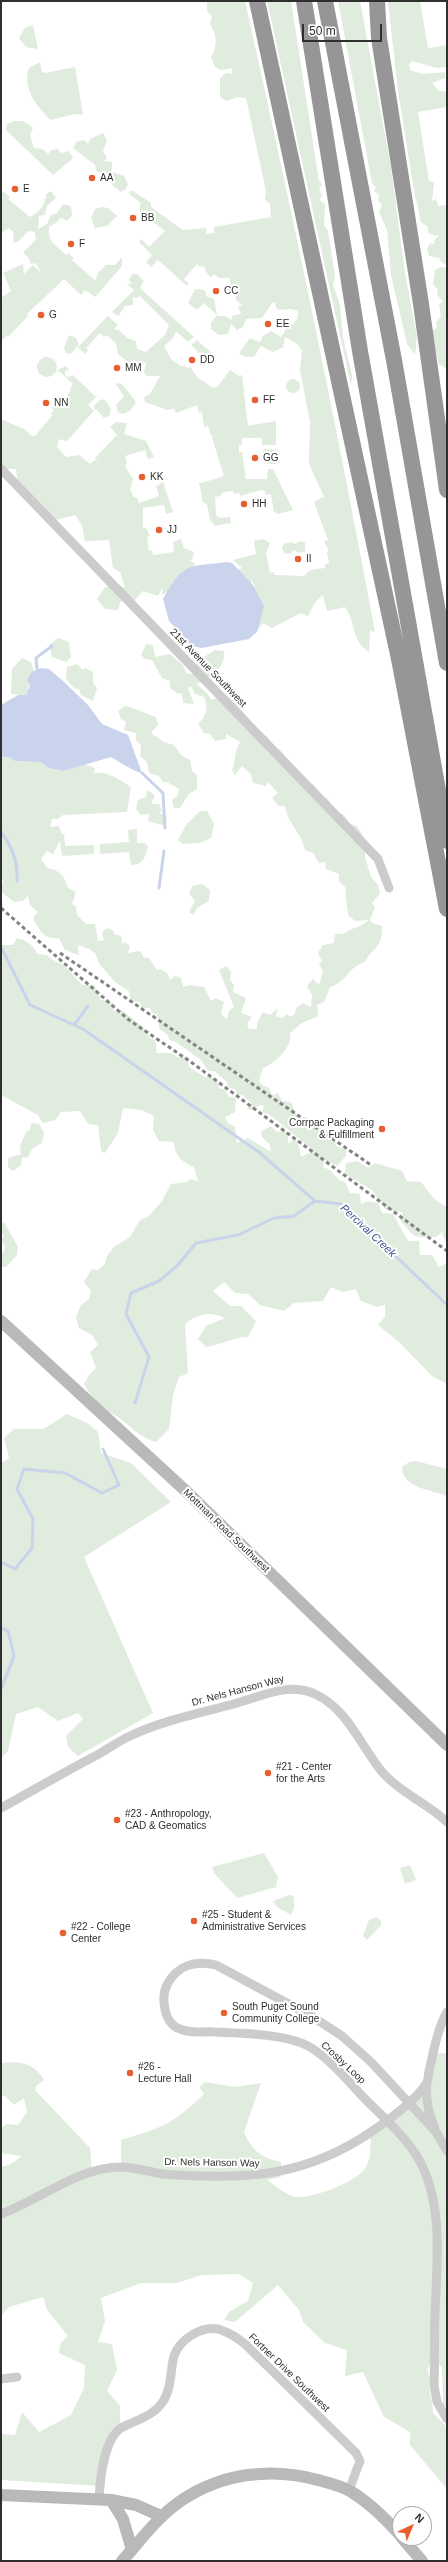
<!DOCTYPE html>
<style>
body{margin:0}
#map{position:relative;width:448px;height:2562px;overflow:hidden;background:#fff;font-family:Arial,sans-serif}
canvas{display:block}
.frame{position:absolute;inset:0;border:2px solid #2f2f2f;pointer-events:none}
.north{position:absolute;left:392px;top:2506px;width:40px;height:40px;box-sizing:border-box;background:#fff;border:1px solid #acacac;border-radius:50%;rotate:44deg;font-size:11px;font-weight:700;line-height:16px;text-align:center;color:#2f2f2f}
.north::after{content:'';display:block;margin:auto;width:14px;height:18px;background:#e75e30;clip-path:polygon(50% 0,100% 100%,50% 72%,0 100%)}
.scale{position:absolute;left:302px;top:24px;width:80px;height:18px;box-sizing:border-box;border:2px solid #2f2f2f;border-top:0;padding-left:5px;font-size:12px;line-height:14px;white-space:nowrap;color:#2f2f2f;-webkit-text-stroke:3px #fff;paint-order:stroke}
</style>
<div id="map">
<canvas width="448" height="2562"></canvas>
<div class="frame"></div>
<div class="north">N</div>
<div class="scale">50 m</div>
</div>
<script>
const ctx = document.querySelector('canvas').getContext('2d');
ctx.lineJoin = 'round';
function paint(path, color) {
  ctx.fillStyle = color;
  ctx.fill(path, 'evenodd');
}
function strokePath(path, color, width, dash) {
  ctx.strokeStyle = color;
  ctx.lineWidth = width;
  ctx.lineCap = dash ? 'butt' : 'round';
  ctx.setLineDash(dash || []);
  ctx.stroke(path);
}
function label(font, color, halo, rows, align = 'center') {
  ctx.font = font + ' Arial,sans-serif';
  ctx.lineWidth = 4;
  ctx.setLineDash([]);
  ctx.textBaseline = 'middle';
  ctx.strokeStyle = halo;
  ctx.fillStyle = color;
  for (const [text, x, y, turn = 0] of rows) {
    ctx.save();
    ctx.translate(x, y);
    ctx.rotate((+turn || 0) * Math.PI / 180);
    ctx.textAlign = isNaN(turn) ? turn : align;
    if (halo) ctx.strokeText(text, 0, 0);
    ctx.fillText(text, 0, 0);
    ctx.restore();
  }
}
const green = new Path2D(`
 M207,1H245C292,211 336,421 375,632L370,631L369,652C351,641 356,622 345,607L327,611L323,595L315,602L308,616L301,613L272,628L263,623L257,630L252,587L255,586L251,580V584L236,570L242,568L233,560L256,554L254,541L263,539L270,543L266,553L270,573L274,572V575L304,576L310,570L325,568V564L329,563L327,552L329,551L324,541L328,540L314,502L323,497L325,499L309,464L310,422L300,370L302,350L296,343L285,337L283,347L273,352L261,346L254,357H245L239,353L250,338L260,342L263,336L271,331L281,337C284,334 284,332 286,329C291,322 298,326 298,311L291,309L279,310L276,308L275,302L272,303L262,318L246,319L243,327L237,330L231,324L228,334L219,335L211,329V323L216,316H225L231,320L233,315L241,314L238,307L242,305L236,300L235,293H230V278H219L214,274L211,277L206,272L204,266L200,267L197,264L184,279L189,284L187,286L158,260L151,267L146,262L152,255L139,242L141,239L149,247L165,231L140,212V202L130,195L129,191H133L151,203V207L183,230L206,228V234L214,233V227L271,217L270,204L265,200L266,191L246,98L237,97L227,101L220,97V78L226,73L232,74V68L221,70L215,67L211,57C218,45 217,36 210,24L212,17L207,11Z
 M267,1H291L319,181L322,184L319,189L322,195L320,200L325,205L324,225L328,231L335,276L333,285L340,305L343,338L352,375L351,386Z
 M338,1H360L391,168L405,273L417,337L415,355L407,344L391,275L387,230L379,212L382,205L378,201L379,195L374,191L376,188L372,183Z
 M388,1H420L428,48L447,45V67L437,68L412,61L409,64L410,70L423,74L445,72V78L432,83L439,91L447,92V107L418,112L429,181L434,182L432,201L436,199L438,206L446,205L447,265L441,262L439,258L429,256L427,249L430,243L435,245L434,241L439,235L435,236L428,233V227L421,222C418,213 419,206 415,197L398,91Z
 M33,25L38,49L26,47L19,38L25,28Z
 M40,62L42,72L45,73L75,67L83,115L75,114L50,120C37,106 22,89 29,68Z
 M14,121H23L33,128L30,135L34,148L43,149L48,154L52,150L58,149L61,153L68,151L73,157L71,160L53,175L6,130L7,124Z
 M103,133L107,141L103,151L107,158L104,161L112,162V172L124,176L128,184L126,189L121,192L113,186L110,174L97,172L95,165L73,148L76,142L84,140L88,144L90,139Z
 M51,191L56,198L47,206L45,215L39,216L38,229L47,224L51,215L57,213L63,204L71,206L72,216L67,221L61,218L56,223L50,226C45,240 56,245 66,255L68,253L74,258L72,260L96,281L97,274L106,265H115L122,257V266L95,297L85,290L81,295L64,279L27,314L28,316L8,337L6,335L5,339H1V298L11,291L3,273L23,264L24,274L33,265L41,273L36,263L31,264L28,257L23,253L36,239L35,232L28,231L19,241L14,243L13,232L9,228L1,233V193L4,192L10,197L8,199L30,217C39,213 46,203 46,194Z
 M102,207L108,208L117,216L107,226L95,228L91,218L95,209Z
 M441,267L447,268V369L439,364L436,351L429,345L430,331L437,328L436,323L441,316L439,305L443,301L437,295L438,290L433,284L435,270Z
 M132,274H137L144,281L140,288L194,337L188,342L177,332L175,333L174,337L164,346L171,359L182,367L184,365L188,369L190,366L197,377L213,388L218,386L230,370L239,376L242,375L248,426L276,421V445H262V438H242V445H239V452H242L246,479H267L268,469H273L293,510L278,514L274,512L271,494L266,495L265,491L261,490L240,496L239,493L234,494L233,491L223,492L220,496L215,497L216,515L219,518L230,517L231,523L215,526L210,520L207,504L203,503L199,482L202,483L224,476L213,441L212,436H215L211,435L208,426L204,427L202,412L199,413L197,405L176,413L174,409L167,410L145,402L144,397L150,394L160,376H147L144,373L146,363L130,364L118,354L116,343L106,335L104,337L100,333L86,348L88,350L85,354L78,347L108,316L118,325L114,329L116,330L118,329L127,338L136,341L137,349L146,352L165,335L169,325L139,295L138,298L133,297V305L125,306L118,316L112,312L134,290L127,284H132L129,280Z
 M195,289H202L206,292V296L214,299L217,315L204,303L197,310L188,303Z
 M69,335L76,338L79,344L71,354L66,353L64,348Z
 M197,340L217,358L213,361L203,352L200,354L191,345Z
 M37 367a10 10 0 1 1 20 0a10 10 0 1 1-20 0Z
 M66,366L69,370L65,371V376L69,377L73,375L96,397L88,405L94,411L66,442L62,439L58,441L57,447L66,457L79,455L90,464L98,458L94,459L117,435L110,427L116,422L127,423L124,434L146,441L154,457L148,459L145,450L125,456L127,462L125,466L133,479L130,489L133,496L137,498L139,503L159,496L156,486L163,482L173,512L166,514L164,505L143,508V528H146L150,536L147,537L149,551L152,550L153,555L174,552L173,542L181,539L184,548L194,552L193,558L190,561L194,563L197,572L162,595L163,587L158,596L143,591L134,601H121L118,610L105,609L97,599L105,587L117,585L125,588L120,572L113,568L109,540L85,541L82,525L75,515L56,520L18,485L16,469H4L1,466V419L24,429L32,436H35L52,416L51,413L54,410L51,407L63,401L71,390L70,388L73,384L59,371L56,374L59,369Z
 M286 386a7 7 0 1 1 14 0a7 7 0 1 1-14 0Z
 M115,383L122,384L136,402L131,410L123,414L118,412L116,405L124,396Z
 M102,399L106,401L111,410L109,416L104,418L96,409L95,410L94,405Z
 M265,449L278,450L277,464H267V457H263V450Z
 M300,541L305,542V551L299,553L294,550L290,554L284,553L282,548L284,544L291,542L295,544Z
 M58,638L69,642L71,657L66,662L52,657L49,645Z
 M146,644L153,645L155,657L170,654L183,665L187,674H193C196,655 204,660 214,650L224,651C225,662 220,670 210,676L208,681L197,683C201,690 208,692 211,700L226,695C243,706 250,727 268,737L267,753L279,749L307,781L314,785L321,796L328,799L335,810L344,815L350,824L357,826L366,841L365,857L371,877L378,885L380,893L372,903L375,908L370,919L372,923L382,926C382,950 374,945 365,962C345,969 349,981 330,987L324,1002L317,1005L318,1016L302,1023L290,1033C293,1047 275,1063 263,1068L259,1081L262,1085L269,1088L272,1095L278,1093L282,1101L291,1102L298,1119L306,1117L309,1120L315,1119L322,1123L324,1131L327,1129L334,1133L336,1146L346,1150V1156L337,1166L324,1159L323,1167L330,1170L339,1180L345,1182L350,1193L360,1194L361,1204L368,1201L378,1203L382,1213L393,1214L408,1241H419L420,1255H432L439,1267L447,1263V1384L432,1376L399,1342L378,1325L385,1317V1305L377,1307L361,1301L356,1289L343,1292L331,1287L323,1301L294,1303L284,1311L260,1305L248,1294L235,1293L224,1282L213,1291L230,1306H241L256,1321L248,1337C233,1337 221,1345 206,1347L198,1339L206,1326L225,1318C209,1311 199,1313 185,1324L188,1373L179,1377L173,1395L169,1429L156,1442C134,1437 121,1411 100,1410L84,1384L89,1375L96,1368L90,1352L98,1345L92,1335L79,1328L76,1317L81,1305L89,1299L91,1291L84,1282L92,1269L98,1270L105,1264L107,1256L114,1247L130,1237L140,1220L149,1216L162,1201L171,1184L187,1182L190,1179L198,1181L194,1167C182,1162 174,1156 174,1142L159,1141L153,1130L154,1116L141,1110L123,1108L118,1133L105,1153L101,1151L98,1125L88,1124L80,1111L61,1112L55,1120L43,1123L38,1115L3,1096L1,1090V945H13L17,938C27,941 33,944 37,954L47,955C53,961 56,961 63,965C66,967 79,981 82,985H94L101,1000L113,1003L114,1011L122,1010L144,1028L150,1038L155,1040L157,1053H172L177,1057H188L189,1067L205,1077L216,1078L220,1089H225L229,1097L236,1098L235,1112L225,1117L228,1123L235,1127L237,1143L248,1138L271,1152L270,1145L262,1137L261,1131L271,1126L277,1132L284,1130L288,1134V1144L294,1138L299,1146L301,1157L314,1151L270,1115L262,1112L264,1106L260,1105L252,1110L247,1109L251,1103L242,1095H237L236,1090L228,1087L227,1082L214,1071H208L201,1060L176,1042L170,1040L167,1034L159,1029V1019L156,1014L152,1013L150,1008H142L140,1002L131,1001L129,991L115,982L100,965L95,953L89,949L78,945L79,955L65,950L59,938C44,940 39,930 33,918L38,912L30,905L28,896L23,901L14,902L1,892L3,880L1,879V757H9L15,761L40,762L49,768L63,771L85,764L95,768L94,773C108,771 119,779 131,787L127,812L63,815L58,819H52L50,827L59,826L62,834H64L65,846L94,845V854L62,856L60,841L53,854L47,851L41,859L47,868C60,870 64,876 68,888L76,892L72,904L76,907L77,915L86,924H95L98,941L104,940L102,933L106,928L113,930L114,934L121,936L122,944L125,942L130,946L128,953L140,951L144,958H149L157,970L160,969L167,973L170,980L175,976L181,978L183,987L190,985L204,987L211,1001L216,998L224,1002L221,1014L227,1019L229,1011L234,1007L219,970L226,966L231,972L230,980L234,985L233,992L246,998L241,1013L252,1017L247,1024L249,1029H257V1023L263,1012L270,1015L278,1008L276,1016L282,1018L287,1014L290,1017L295,1014L296,1008L303,1003L311,1007L312,995L307,986L313,979L319,985L323,971L319,964L322,961L318,953L323,945L334,943L335,934H343C352,927 361,928 369,920L355,921L348,915C348,905 344,898 346,888L339,881V874L326,869L325,862L319,863L313,853L305,850C302,833 287,823 285,806H278L272,798L278,793L268,782L266,786L253,783L251,774L242,766L235,775L232,770C236,761 234,752 240,742L226,734V739L215,741L210,734L204,733L198,724C207,716 208,708 204,697L195,694L191,686L188,688L194,704L183,703L182,694L177,693L170,688V681L162,678L152,660L145,659L141,655Z
 M22,658L31,662L34,671L32,673L26,696L11,694L12,669Z
 M77,664L83,670L85,668L93,672V683L97,688L93,701L81,695L79,689L74,688L66,679L67,667Z
 M125,706C137,708 145,714 156,717L158,725L151,733L164,742L174,745L181,755L190,760L192,771L197,775V789L189,794L180,808H174L172,800L178,796L179,789L167,782H163L159,776L149,773L147,762L140,756L141,745L136,740V733L124,730L126,722L121,719L118,711Z
 M147,790L155,795L151,804H159L162,810L159,813L166,815L167,822L162,825L148,821L149,814L141,815L136,809L138,800L146,797Z
 M200,811H207L214,824L211,838L199,843L183,844L178,840L186,825Z
 M137,829V843H145L148,846C146,856 143,865 131,865L129,852L100,854V844L129,842L128,830Z
 M202,884L210,890L209,901L197,908L193,915L189,912L195,901L189,894L192,886Z
 M31,1123L39,1124L44,1133L42,1143L32,1149L28,1157L22,1158L21,1165L13,1171L8,1167V1158L21,1154L20,1145L26,1132L30,1130Z
 M357,1161L368,1168L375,1163L402,1171L407,1181L421,1182L435,1200L447,1207V1247L442,1232L436,1237C410,1238 415,1237 400,1220L403,1212L386,1210L372,1190L345,1174L346,1163Z
 M4,1222L18,1247L17,1255L6,1267H1V1257L5,1248L2,1240L4,1235L1,1233V1224Z
 M67,1414L87,1423L98,1432L101,1453L131,1463L171,1502L84,1557L153,1713L78,1756L68,1747L66,1736L83,1719L78,1713L58,1721L38,1707L16,1714L8,1751L1,1758V1463L9,1458L4,1438L14,1429H43Z
 M416,1461L447,1469V1496C432,1490 402,1488 402,1467L409,1462Z
 M264,1853L278,1877L276,1887L237,1898L214,1873L212,1867Z
 M410,1865L416,1880L405,1884L400,1868Z
 M289,1895L294,1896V1908L291,1915L277,1907L273,1901Z
 M376,1917L381,1920V1925L367,1940L363,1936L369,1920Z
 M435,2052L447,2054V2408L443,2404L442,2368L434,2358L427,2370L430,2377C427,2390 433,2400 433,2413L447,2427V2489L410,2445V2432L384,2417L363,2372L345,2376L347,2350L325,2343L303,2322L299,2310L278,2285L235,2322L224,2320L230,2311L248,2301L253,2283L239,2274L201,2275L177,2283H141L101,2298L105,2321L98,2342L112,2344L117,2370L107,2391L120,2406V2429L111,2439L100,2486L1,2480V2434L15,2435L22,2412L39,2432L71,2415L84,2388L85,2365L59,2353L60,2344L68,2336L47,2310L43,2297L9,2307L1,2316V2167L11,2164L22,2156L1,2153V2128L7,2124L18,2125L27,2112L24,2098L14,2105L5,2096L1,2095L2,2063C20,2061 34,2063 44,2080L36,2086L35,2090L90,2148L92,2172L121,2167V2140C162,2128 173,2124 204,2094L199,2087L205,2082L235,2087L261,2083L244,2132C251,2150 263,2159 281,2162V2177L267,2180C276,2186 285,2195 296,2197C312,2199 359,2181 366,2167C371,2158 370,2149 371,2140L367,2135L420,2091Z`);
const water = new Path2D(`
 M227,562L232,563L253,585L264,606L257,632L249,639L202,648L192,646L169,621L163,599C184,562 187,567 227,562Z
 M41,668L49,669L63,681L88,705L102,724L128,735L142,773C137,773 116,760 111,757L63,771L49,768L40,762L15,761L9,757H1V705L18,695H26L30,685L27,680L32,672Z`);
const stream = new Path2D(`
 M37,669L36,658L52,646
 M142,773L163,793L165,828
 M1,832C12,846 18,863 17,881
 M159,888L164,851
 M1,947L30,1005L83,1029L260,1153L315,1201
 M74,1025L88,1006
 M135,1403L149,1357L126,1314L131,1293L159,1281L177,1266L196,1243L238,1235L274,1218L294,1216L315,1201L341,1204L447,1305
 M1,1562L15,1569L32,1548L33,1519L17,1489L24,1469L65,1473L102,1493L119,1485L103,1449
 M1,1628L8,1631L14,1656L1,1689`);
const street = new Path2D(`
 M1,469L378,859L389,888
 M1,1808C34,1790 66,1771 99,1754C109,1748 119,1741 130,1736C164,1720 201,1713 237,1703C263,1696 288,1682 315,1694C348,1709 361,1747 383,1773C402,1794 427,1803 447,1822
 M427,2083C425,2100 429,2113 435,2129
 M447,2151L436,2132L371,2062L342,2036L313,2017L216,1965C196,1960 178,1965 168,1983C160,1997 164,2024 180,2029C192,2034 203,2031 215,2032C241,2033 288,2034 310,2047C331,2060 348,2081 365,2099C383,2117 405,2136 418,2158C444,2203 437,2262 435,2313C434,2337 435,2361 434,2385L437,2402L447,2419
 M1,2214C40,2200 78,2167 121,2167C135,2167 149,2172 163,2174C244,2180 305,2178 374,2130C389,2120 416,2100 426,2084C429,2080 428,2072 430,2067C434,2049 438,2028 447,2012
 M1,2379L17,2377
 M99,2499C100,2480 104,2439 121,2428C135,2420 152,2417 162,2403C172,2389 170,2371 174,2356C180,2339 201,2326 218,2329C229,2332 237,2338 245,2344L356,2453L360,2461L349,2490`);
const secondary = new Path2D(`
 M1,1321L188,1493L447,1745
 M1,2495L111,2500L136,2505L161,2516
 M111,2500L123,2519L132,2550
 M402,2538L422,2561
 M122,2561C141,2540 158,2516 182,2500C223,2473 271,2467 318,2480C329,2483 341,2486 350,2491C370,2503 385,2518 400,2535`);
const highway = new Path2D(`
 M257,1L399,659L447,909
 M304,1L360,351L447,841
 M325,1L394,360L447,663
 M377,1L379,38L421,304L447,490`);
const rail = new Path2D(`
 M1,908L129,1020L191,1062L447,1251
 M60,953L371,1165`);
const markers = [
 [92,178,4,"#e75e30"],
 [15,189,4,"#e75e30"],
 [133,218,4,"#e75e30"],
 [71,244,4,"#e75e30"],
 [216,291,4,"#e75e30"],
 [41,315,4,"#e75e30"],
 [268,324,4,"#e75e30"],
 [192,360,4,"#e75e30"],
 [117,368,4,"#e75e30"],
 [255,400,4,"#e75e30"],
 [46,403,4,"#e75e30"],
 [255,458,4,"#e75e30"],
 [142,477,4,"#e75e30"],
 [244,504,4,"#e75e30"],
 [159,530,4,"#e75e30"],
 [298,559,4,"#e75e30"],
 [382,1129,4,"#e75e30"],
 [268,1773,4,"#e75e30"],
 [117,1820,4,"#e75e30"],
 [194,1921,4,"#e75e30"],
 [63,1933,4,"#e75e30"],
 [224,2013,4,"#e75e30"],
 [130,2073,4,"#e75e30"]
];
const poiNames = [
 ["AA",100,178],
 ["E",23,189],
 ["BB",141,218],
 ["F",79,244],
 ["CC",224,291],
 ["G",49,315],
 ["EE",276,324],
 ["DD",200,360],
 ["MM",125,368],
 ["FF",263,400],
 ["NN",54,403],
 ["GG",263,458],
 ["KK",150,477],
 ["HH",252,504],
 ["JJ",167,530],
 ["II",306,559],
 ["Corrpac Packaging",374,1123,"right"],
 ["& Fulfillment",374,1135,"right"],
 ["#21 - Center",276,1767],
 ["for the Arts",276,1779],
 ["#23 - Anthropology,",125,1814],
 ["CAD & Geomatics",125,1826],
 ["#25 - Student &",202,1915],
 ["Administrative Services",202,1927],
 ["#22 - College",71,1927],
 ["Center",71,1939],
 ["South Puget Sound",232,2007],
 ["Community College",232,2019],
 ["#26 -",138,2067],
 ["Lecture Hall",138,2079]
];
const streetNames = [
 ["21st Avenue Southwest",208,668,46],
 ["Mottman Road Southwest",226,1531,44],
 ["Dr. Nels Hanson Way",238,1691,-15],
 ["Crosby Loop",343,2063,43],
 ["Dr. Nels Hanson Way",212,2163,1],
 ["Fortner Drive Southwest",289,2373,44]
];
const waterNames = [
 ["Percival Creek",368,1231,43]
];
paint(green, '#e0ecdd');
paint(water, '#c9d3ec');
strokePath(stream, '#c9d3ec', 3);
strokePath(street, '#ccc', 9);
strokePath(secondary, '#b9b9b9', 12);
strokePath(highway, '#969696', 16);
strokePath(rail, '#848484', 3, [4, 3]);
for (const [x, y, r, color] of markers) {
  const dot = new Path2D();
  dot.arc(x, y, r, 0, 2 * Math.PI);
  ctx.fillStyle = color;
  ctx.fill(dot);
  strokePath(dot, '#fff', 1.5);
}
label('10px', '#2f2f2f', '#fff', poiNames, 'left');
label('10px', '#2f2f2f', '#fff', streetNames);
label('italic 11px', '#3c5592', '#fff', waterNames);
</script>
